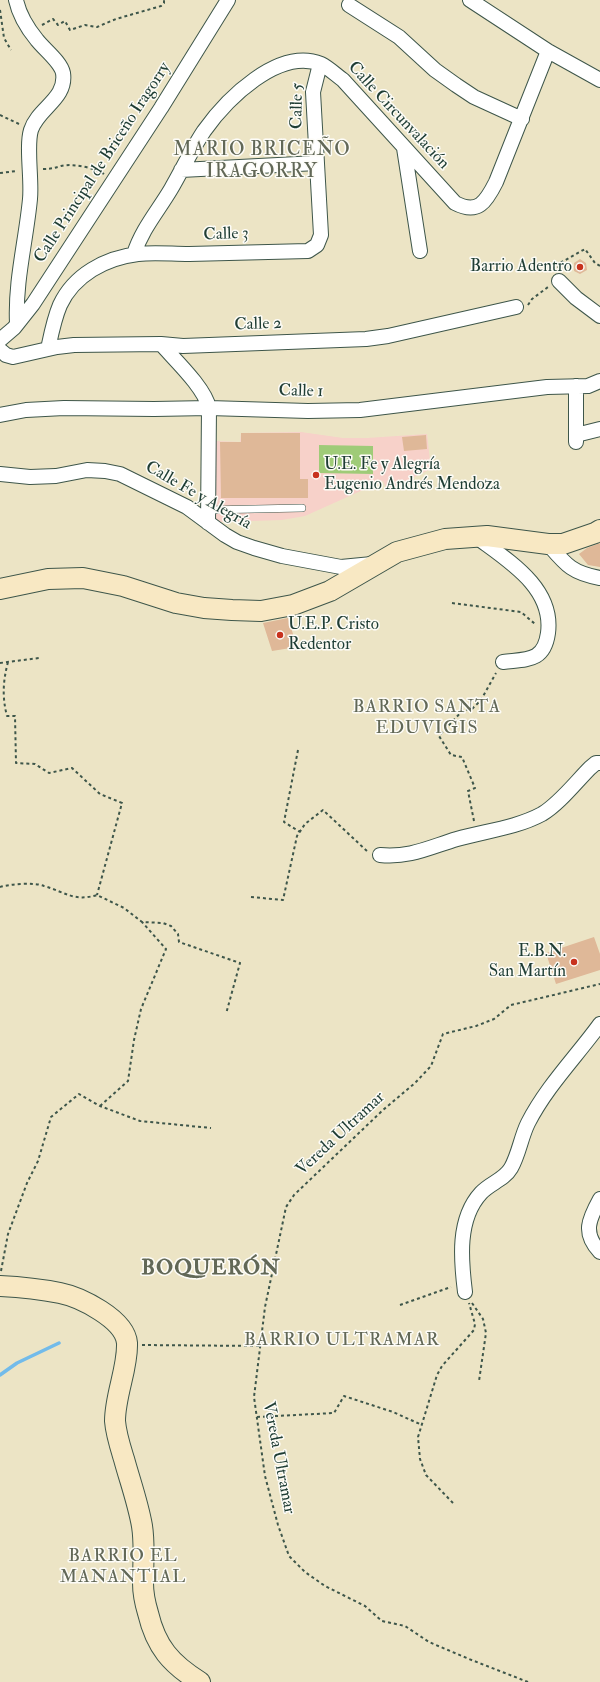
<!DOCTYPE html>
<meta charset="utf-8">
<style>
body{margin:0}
canvas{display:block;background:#ece4c5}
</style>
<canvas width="600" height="1682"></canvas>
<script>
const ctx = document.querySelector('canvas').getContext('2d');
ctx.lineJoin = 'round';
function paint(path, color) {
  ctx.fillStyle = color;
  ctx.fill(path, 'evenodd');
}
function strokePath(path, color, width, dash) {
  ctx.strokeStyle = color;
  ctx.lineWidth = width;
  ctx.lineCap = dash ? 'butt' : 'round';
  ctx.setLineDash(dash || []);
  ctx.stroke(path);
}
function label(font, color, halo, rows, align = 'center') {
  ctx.font = font + ' "IM FELL Double Pica",serif';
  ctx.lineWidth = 3;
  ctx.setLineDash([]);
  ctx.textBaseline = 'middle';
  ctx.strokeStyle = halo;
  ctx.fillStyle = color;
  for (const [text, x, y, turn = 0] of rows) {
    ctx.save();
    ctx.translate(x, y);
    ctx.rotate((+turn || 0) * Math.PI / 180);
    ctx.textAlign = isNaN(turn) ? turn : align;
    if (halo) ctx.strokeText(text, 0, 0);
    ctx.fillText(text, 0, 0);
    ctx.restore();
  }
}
const built = new Path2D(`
 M301,432L343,438H367L427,434L431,469L387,490L383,481L305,516L282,520L223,522L213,521L215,441L240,442L241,433Z`);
const green = new Path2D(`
 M319,445L373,446V474L319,473Z`);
const stream = new Path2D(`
 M0,1375L17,1363L59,1343`);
const building = new Path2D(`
 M580,259L586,263L587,270L580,274L574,271V263Z
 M241,433H300V479H308V498H221L220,442H241Z
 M426,435L427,449L404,451L402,437Z
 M600,543V567L588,565L579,554L587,548Z
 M288,618L297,647L272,651L263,623Z
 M594,937L600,954V970L556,984L546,953Z`);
const path = new Path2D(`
 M0,10L4,38L11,50
 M42,25L53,19L58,25L65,21L70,30L85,25L97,27L116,19L161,6L164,3V0
 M0,115L19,124
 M43,169C51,169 54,168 61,166C73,163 95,168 104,174
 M0,173L17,171
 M558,268L560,263L585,249L595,263L600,266
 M528,305L532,299L548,287
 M452,603L521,612L535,624
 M8,662C3,681 2,697 7,716H15L16,763L35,764L49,773L72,768L100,794L122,803L97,895
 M0,663L39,658
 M298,750L284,822L300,832
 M474,821L468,791L475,788L462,757L451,755L439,736L463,710L472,709L481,700L496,673
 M0,887C10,884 34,882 44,886C65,892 74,902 97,895L124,908L142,922L163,923L171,926L178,934L179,942L240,963L226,1014
 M251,897L283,900L297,836L305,824L323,810L368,852
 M100,1106L128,1081L134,1040L141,1009L166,949L142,922
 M1,1271L8,1234L27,1183L38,1161L51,1117L79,1094L100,1106L140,1121L211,1128
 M472,1303L483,1319L486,1333L479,1381
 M400,1305L451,1287
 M142,1345L259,1346
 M257,1417L334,1413L344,1396L393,1412L422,1425
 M453,1503L426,1475L420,1459L418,1437L437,1375L442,1366L474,1330L475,1324L469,1303
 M528,1682L469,1659L429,1642L405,1626L382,1621L365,1606L325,1586L305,1572L289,1556L278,1525L265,1476L254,1397L265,1307L286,1207L294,1195L383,1110L415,1083L431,1066L443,1034L476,1026L494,1019L511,1005L600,984`);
const lane = new Path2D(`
 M208,510L302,508`);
const street = new Path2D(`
 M16,0C19,14 28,29 37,40C44,49 61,62 63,73C67,99 38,108 31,130C26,146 32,180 30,199C26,241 15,281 17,323
 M470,0L548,51L600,80
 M349,5L399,37L435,70L456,85L474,97L522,119
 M404,148L420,251
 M181,170L317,163
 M134,254C142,229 158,211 171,189C182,170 192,149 204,131C226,100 278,47 321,64C329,68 336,75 343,80L455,203C478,215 486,202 496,182L548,51
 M559,281L576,298L600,316
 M0,340L14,328L33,304L161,108L228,0
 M161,344C175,360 205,388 209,408L208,523
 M48,349C51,335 54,319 60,305C74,275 105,258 138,254C154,252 172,254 189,254C229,253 268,252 308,251L317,245L321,235L313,92L320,64
 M0,350L6,355L13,357L57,347L74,345L161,344L183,346L366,339L388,336L516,307
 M0,415L26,410L64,408L154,409L209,408L308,411L360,410L547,387L588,386L600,381
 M576,435L600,429
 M576,442V386
 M0,474L30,477L56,476L87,470L105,471L120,474L187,507L225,535L237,542L254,548L282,556L341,567L372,564
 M475,536C507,560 554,587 548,633C544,662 527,659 503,662
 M548,544C566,565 572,573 600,578
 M380,855C410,858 430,847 457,839C485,831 516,828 542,814C559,804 576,782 590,768L596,763H600
 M600,1199C589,1219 582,1233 600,1252
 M465,1292C461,1260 457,1219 481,1193C490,1183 504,1180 511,1168C519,1154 521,1137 528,1123C547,1086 576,1057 600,1024`);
const secondary = new Path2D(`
 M0,589L48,579L83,578L123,586L176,603L204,608L232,610L261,611L293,605L330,591L397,552L445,539L487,536L548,544H563L595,533L600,530
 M0,1286C20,1287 40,1289 60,1293C80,1297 125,1319 127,1343C128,1368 115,1395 115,1421C116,1434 120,1446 124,1459C130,1481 138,1503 142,1526C145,1545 143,1563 143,1583C143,1593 145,1603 148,1613C156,1647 171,1664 200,1682`);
const markers = [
 [580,267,4,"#c8321e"],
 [316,475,4,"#c8321e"],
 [280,635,4,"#c8321e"],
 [574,962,4,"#c8321e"]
];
const streetNames = [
 ["Calle 5",298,106,-89],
 ["Calle Circunvalación",398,116,47],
 ["Calle Principal de Briceño Iragorry",103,163,-57],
 ["Calle 3",226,235,-2],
 ["Calle 2",258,325,-2],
 ["Calle 1",301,392,1],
 ["Calle Fe y Alegría",198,496,30],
 ["Vereda Ultramar",341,1134,-43],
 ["Vereda Ultramar",278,1458,79]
];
const poiNames = [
 ["Barrio Adentro",572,267],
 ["U.E. Fe y Alegría",324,465,"left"],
 ["Eugenio Andrés Mendoza",324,485,"left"],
 ["U.E.P. Cristo",288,625,"left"],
 ["Redentor",288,645,"left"],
 ["E.B.N.",566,952],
 ["San Martín",566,972]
];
const neighbourhoodNames = [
 ["BARRIO SANTA",427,708],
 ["EDUVIGIS",427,729],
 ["BARRIO ULTRAMAR",342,1341],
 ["BARRIO EL",123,1557],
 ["MANANTIAL",123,1578]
];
const quarterNames = [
 ["MARIO BRICEÑO",262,151],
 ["IRAGORRY",262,173]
];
const districtNames = [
 ["BOQUERÓN",211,1269]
];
paint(built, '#f7d1c9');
paint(green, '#9fcb78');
strokePath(stream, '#72bbea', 3.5);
paint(building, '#dfb898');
strokePath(lane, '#3e564a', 8);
strokePath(street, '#3e564a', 16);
strokePath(secondary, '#3e564a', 22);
strokePath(path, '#3e564a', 2, [3, 3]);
strokePath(lane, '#fff', 7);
strokePath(street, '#fff', 14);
strokePath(secondary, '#f8e8c3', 20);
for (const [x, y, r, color] of markers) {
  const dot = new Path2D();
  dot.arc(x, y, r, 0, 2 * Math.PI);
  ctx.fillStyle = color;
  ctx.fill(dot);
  strokePath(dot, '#fdfcf7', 1.5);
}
label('17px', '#1f3d34', '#fdfcf7', streetNames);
label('17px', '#1f3d34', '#fdfcf7', poiNames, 'right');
ctx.letterSpacing = '1px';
label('18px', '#626857', '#fdfcf7', neighbourhoodNames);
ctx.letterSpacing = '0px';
ctx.letterSpacing = '1px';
label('19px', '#626857', '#fdfcf7', quarterNames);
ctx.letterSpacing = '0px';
ctx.letterSpacing = '1px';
label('bold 21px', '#626857', '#fdfcf7', districtNames);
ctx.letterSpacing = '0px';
</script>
